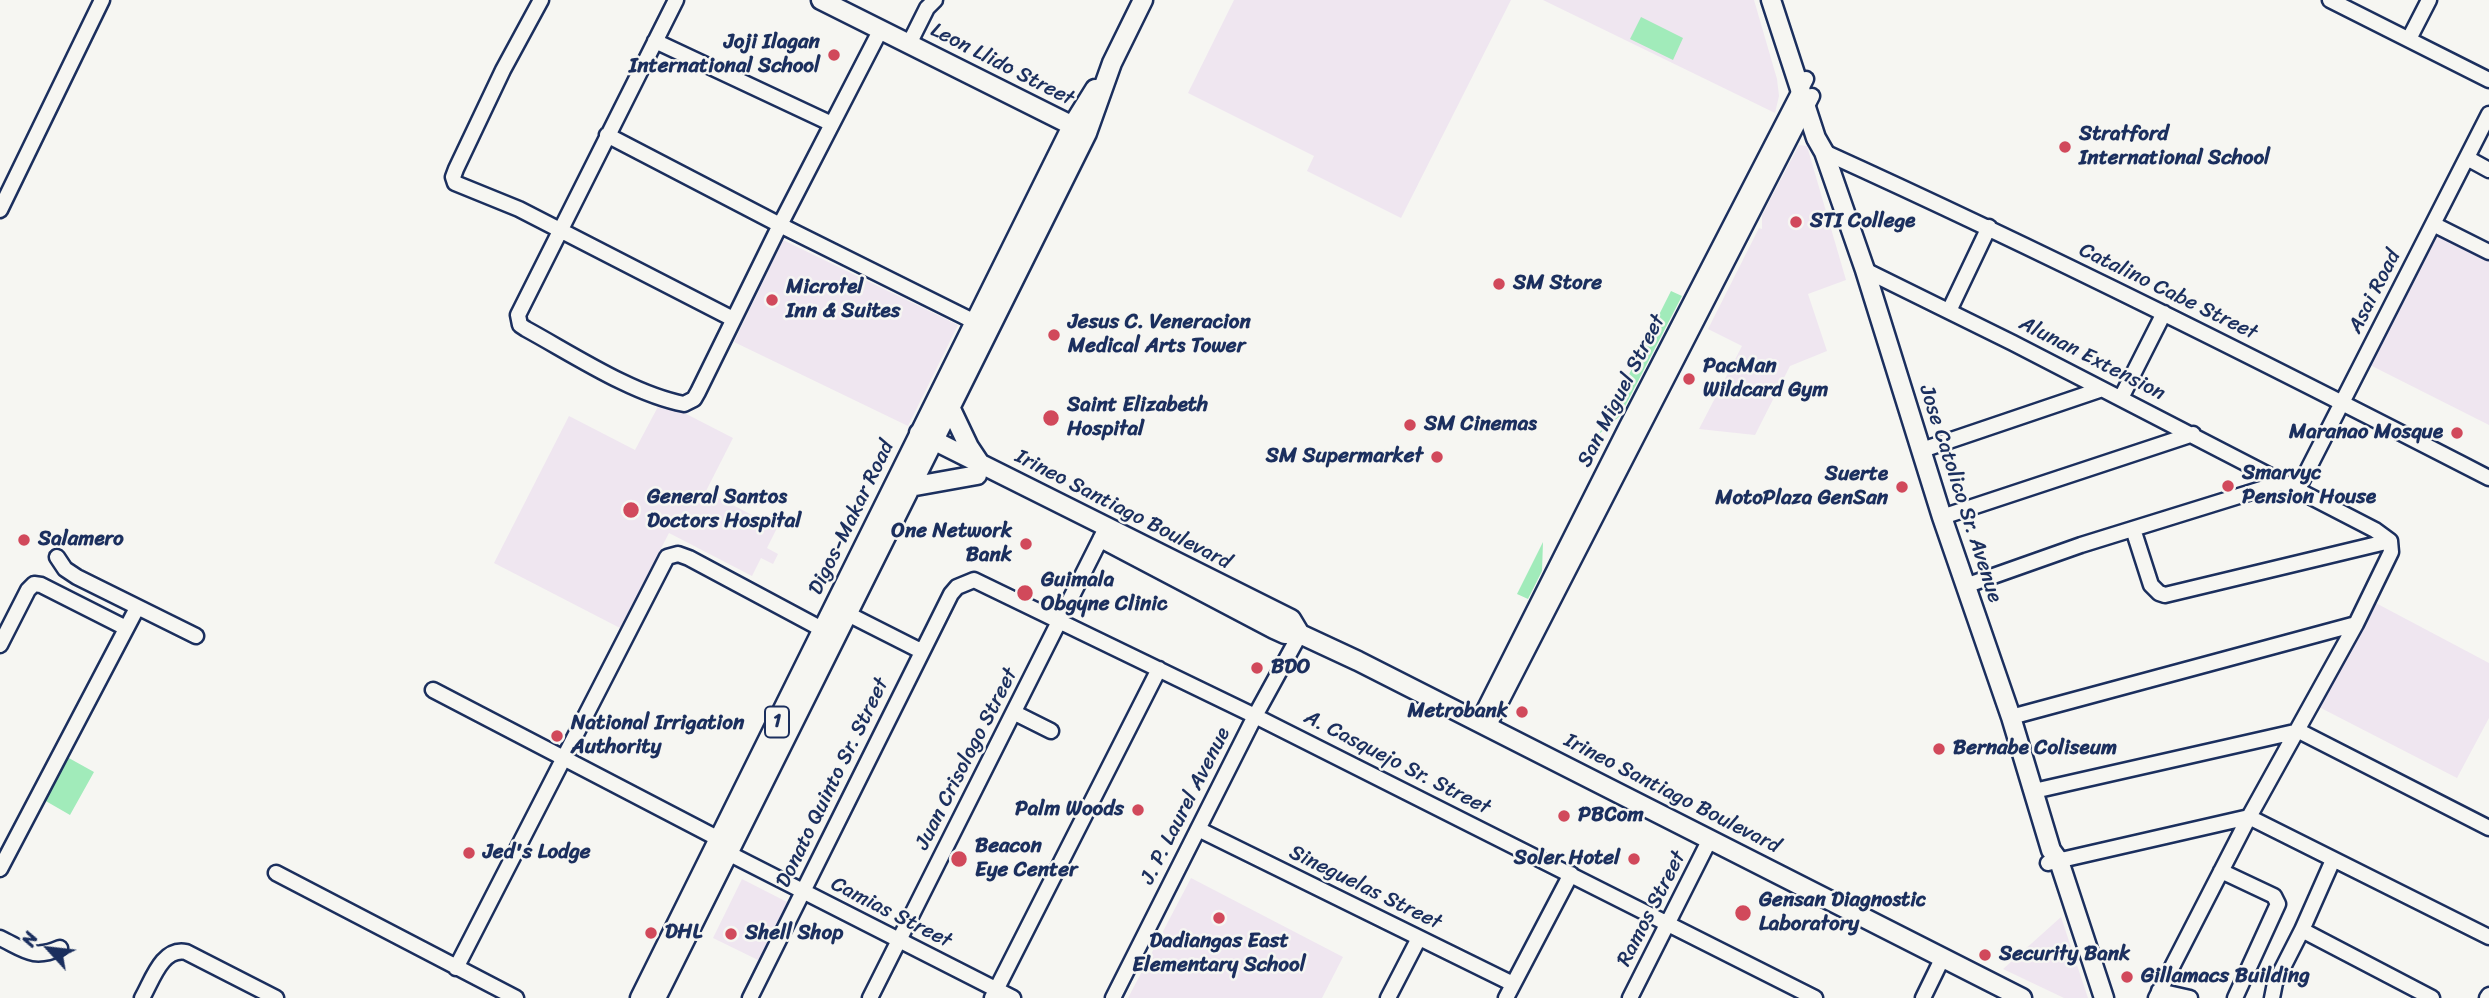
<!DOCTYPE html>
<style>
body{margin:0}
#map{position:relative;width:2489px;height:998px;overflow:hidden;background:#f6f6f2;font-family:Sriracha,sans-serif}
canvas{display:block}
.north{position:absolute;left:14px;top:914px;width:70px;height:70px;-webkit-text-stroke:5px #f6f6f2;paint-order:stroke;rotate:297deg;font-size:19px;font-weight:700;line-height:28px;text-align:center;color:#1b2f5e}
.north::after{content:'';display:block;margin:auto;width:24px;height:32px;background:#1b2f5e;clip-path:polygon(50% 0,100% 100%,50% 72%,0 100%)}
</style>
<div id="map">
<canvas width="2489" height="998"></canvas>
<div class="north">N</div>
</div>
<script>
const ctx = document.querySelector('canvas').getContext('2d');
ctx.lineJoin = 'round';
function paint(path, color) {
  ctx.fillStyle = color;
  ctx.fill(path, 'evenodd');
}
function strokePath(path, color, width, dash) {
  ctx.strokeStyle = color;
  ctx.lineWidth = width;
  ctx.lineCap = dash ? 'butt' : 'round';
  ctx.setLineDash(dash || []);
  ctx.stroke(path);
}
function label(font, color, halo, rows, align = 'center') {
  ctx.font = font + ' Sriracha,sans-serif';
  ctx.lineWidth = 5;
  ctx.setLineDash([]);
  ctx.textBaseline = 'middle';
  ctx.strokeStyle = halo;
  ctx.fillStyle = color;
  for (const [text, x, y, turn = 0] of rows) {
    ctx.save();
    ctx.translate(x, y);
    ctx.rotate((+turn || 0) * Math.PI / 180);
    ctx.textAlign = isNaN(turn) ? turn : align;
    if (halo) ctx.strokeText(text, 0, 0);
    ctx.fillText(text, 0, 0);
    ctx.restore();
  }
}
const built = new Path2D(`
 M1234,0H1511L1401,218L1307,171L1314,156L1188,93Z
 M1543,0H1754L1777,79L1779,96L1775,113Z
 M1799,145L1807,146L1846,280L1808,294L1827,351L1790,366L1755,435L1699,429L1742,346L1708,329L1759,228L1762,229V215Z
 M2436,225L2489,253V425L2366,363Z
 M783,240L958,325L908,426L734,342Z
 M661,401L733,438L706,491L777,528L767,548L778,554L773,564L761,558L752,576L669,533L620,628L494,563L569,416L635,450Z
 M2372,601L2489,663V718L2457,778L2317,706Z
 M1191,878L1343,957L1322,998H1128Z
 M742,879L789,903L760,961L713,938Z
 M2061,917L2088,998H2064L2003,969Z`);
const green = new Path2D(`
 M1641,17L1683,38L1673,60L1630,39Z
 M1671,291L1682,296L1620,416L1599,434Z
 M1543,542L1542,571L1528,599L1517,594Z
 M67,757L94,772L70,815L44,800Z`);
const minor = new Path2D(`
 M541,0L503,70L456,169L453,177L455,183L519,209L733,319
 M676,0L518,315L520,325L526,329C572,354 632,394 684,404L694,399L698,392L780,225L881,29
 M2330,0L2489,80
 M2409,39L2429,0
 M655,41L832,124
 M909,44L927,8L935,0
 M607,135L780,225L975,322
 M1824,152C2049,254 2269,365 2489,478
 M2467,158L2489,170
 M0,210L102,0
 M2433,224L2489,252
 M1865,270L2013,343L2375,530L2390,541L2391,552L2356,624L2249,817L2156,998
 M1949,311L1989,227
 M2121,398L2164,313
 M1922,450L2102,389
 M2298,489L2489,114
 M1942,517L2193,434
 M2133,529L2151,585L2159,593L2165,595L2390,541
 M57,557L65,569L77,577L196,636
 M1965,586L2081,545L2284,482
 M838,609L921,651
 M0,645L28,590L34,584L41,585L126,628
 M433,690L719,839L728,853L1013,998
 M1015,713L1051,731
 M2011,717L2356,624
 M1478,722L1627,426L1806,79
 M1488,727L1812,96
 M2034,791L2299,731L2489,828
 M1198,829L1513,984
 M2333,860L2302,930L2432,998
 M2048,863L2249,817L2489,937
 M0,869L137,608
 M2221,871L2274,896L2278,904L2235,998
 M276,873L516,998
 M0,938C25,950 33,960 60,948
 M456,968L667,557L678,554L689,558L831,634
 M2159,991L2190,998
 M142,998C152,981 162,947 186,952L276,998
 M750,998L951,594L957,587L974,580L1255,716L1815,998
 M870,998L1105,530
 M992,998L1159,669
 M1113,998L1255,716L1300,634
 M1388,998L1419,938
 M1506,998L1571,874
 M1630,998L1710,839
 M1923,998L1943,957
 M2272,998L2275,983L2302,930
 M2487,998L2489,995`);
const major = new Path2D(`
 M821,0L1081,130
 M1771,0L1816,138L1824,152L1865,270L1942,517L2011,717L2051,850L2059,861L2104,998
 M950,407L969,447L981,465
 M919,433L1291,619L1300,634L1358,661L2022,998
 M910,487L977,475
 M1103,539L1274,629L1285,634H1300
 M640,998L1072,126L1095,89
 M656,998L1087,133L1112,63L1143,0`);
const markers = [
 [834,55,7,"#d1495b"],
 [2065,147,7,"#d1495b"],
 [1796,222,7,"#d1495b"],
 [1499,284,7,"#d1495b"],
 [772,300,7,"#d1495b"],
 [1054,335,7,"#d1495b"],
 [1689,379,7,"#d1495b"],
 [1051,418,9,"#d1495b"],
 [1410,425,7,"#d1495b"],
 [2457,433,7,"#d1495b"],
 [1437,457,7,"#d1495b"],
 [2228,486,7,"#d1495b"],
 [1902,487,7,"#d1495b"],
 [631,510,9,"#d1495b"],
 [24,540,7,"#d1495b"],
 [1026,544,7,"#d1495b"],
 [1025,593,9,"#d1495b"],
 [1257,668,7,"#d1495b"],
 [1522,712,7,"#d1495b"],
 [557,736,7,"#d1495b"],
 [1939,749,7,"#d1495b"],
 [1138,810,7,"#d1495b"],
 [1564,816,7,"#d1495b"],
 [469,853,7,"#d1495b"],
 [959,859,9,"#d1495b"],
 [1634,859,7,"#d1495b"],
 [1743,913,9,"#d1495b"],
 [1219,918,7,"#d1495b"],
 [651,933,7,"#d1495b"],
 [731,934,7,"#d1495b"],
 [1985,955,7,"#d1495b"],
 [2127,977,7,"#d1495b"]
];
const shields = [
 [777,722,24]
];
const shieldNames = [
 ["1",777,722]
];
const poiNames = [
 ["Joji Ilagan",820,43,"right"],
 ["International School",820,67,"right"],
 ["Stratford",2079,135],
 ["International School",2079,159],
 ["STI College",1810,222],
 ["SM Store",1513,284],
 ["Microtel",786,288],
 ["Inn & Suites",786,312],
 ["Jesus C. Veneracion",1068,323],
 ["Medical Arts Tower",1068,347],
 ["PacMan",1703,367],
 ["Wildcard Gym",1703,391],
 ["Saint Elizabeth",1067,406],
 ["Hospital",1067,430],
 ["SM Cinemas",1424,425],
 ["Maranao Mosque",2443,433,"right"],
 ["SM Supermarket",1423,457,"right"],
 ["Smarvyc",2242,474],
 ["Pension House",2242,498],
 ["Suerte",1888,475,"right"],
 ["MotoPlaza GenSan",1888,499,"right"],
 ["General Santos",647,498],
 ["Doctors Hospital",647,522],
 ["One Network",1012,532,"right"],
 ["Bank",1012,556,"right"],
 ["Salamero",38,540],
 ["Guimala",1041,581],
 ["Obgyne Clinic",1041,605],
 ["BDO",1271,668],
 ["Metrobank",1508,712,"right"],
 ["National Irrigation",571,724],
 ["Authority",571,748],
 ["Bernabe Coliseum",1953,749],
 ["Palm Woods",1124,810,"right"],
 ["PBCom",1578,816],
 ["Beacon",975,847],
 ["Eye Center",975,871],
 ["Jed's Lodge",483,853],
 ["Soler Hotel",1620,859,"right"],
 ["Gensan Diagnostic",1759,901],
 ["Laboratory",1759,925],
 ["DHL",665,933],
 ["Shell Shop",745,934],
 ["Dadiangas East",1219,942,"center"],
 ["Elementary School",1219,966,"center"],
 ["Security Bank",1999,955],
 ["Gillamacs Building",2141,977]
];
const streetNames = [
 ["Leon Llido Street",1002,65,27],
 ["Catalino Cabe Street",2168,292,26],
 ["Asai Road",2375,292,-63],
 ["Alunan Extension",2092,359,27],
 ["San Miguel Street",1622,391,-63],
 ["Jose Catolico Sr. Avenue",1960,494,72],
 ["Irineo Santiago Boulevard",1123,510,27],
 ["Digos-Makar Road",852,518,-64],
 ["Juan Crisologo Street",967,759,-63],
 ["A. Casquejo Sr. Street",1397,763,27],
 ["Donato Quinto Sr. Street",833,783,-64],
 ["Irineo Santiago Boulevard",1672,794,27],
 ["J. P. Laurel Avenue",1186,806,-63],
 ["Sineguelas Street",1365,888,26],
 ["Ramos Street",1652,909,-63],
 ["Camias Street",891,913,27]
];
paint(built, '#efe6f0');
paint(green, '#a1ebba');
strokePath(minor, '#1b2f5e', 19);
strokePath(major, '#1b2f5e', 23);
strokePath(minor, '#f6f6f2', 14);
strokePath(major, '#f6f6f2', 18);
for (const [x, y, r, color] of markers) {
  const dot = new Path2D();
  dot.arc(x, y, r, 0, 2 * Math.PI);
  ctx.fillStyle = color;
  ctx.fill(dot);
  strokePath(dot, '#f6f6f2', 2.5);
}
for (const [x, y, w] of shields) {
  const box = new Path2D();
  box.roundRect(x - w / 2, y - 15.5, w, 31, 5);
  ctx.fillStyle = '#f6f6f2';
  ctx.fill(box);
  strokePath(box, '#1b2f5e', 2);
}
label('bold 19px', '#1b2f5e', null, shieldNames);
label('bold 21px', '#1b2f5e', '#f6f6f2', poiNames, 'left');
label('21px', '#1b2f5e', '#f6f6f2', streetNames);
</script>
